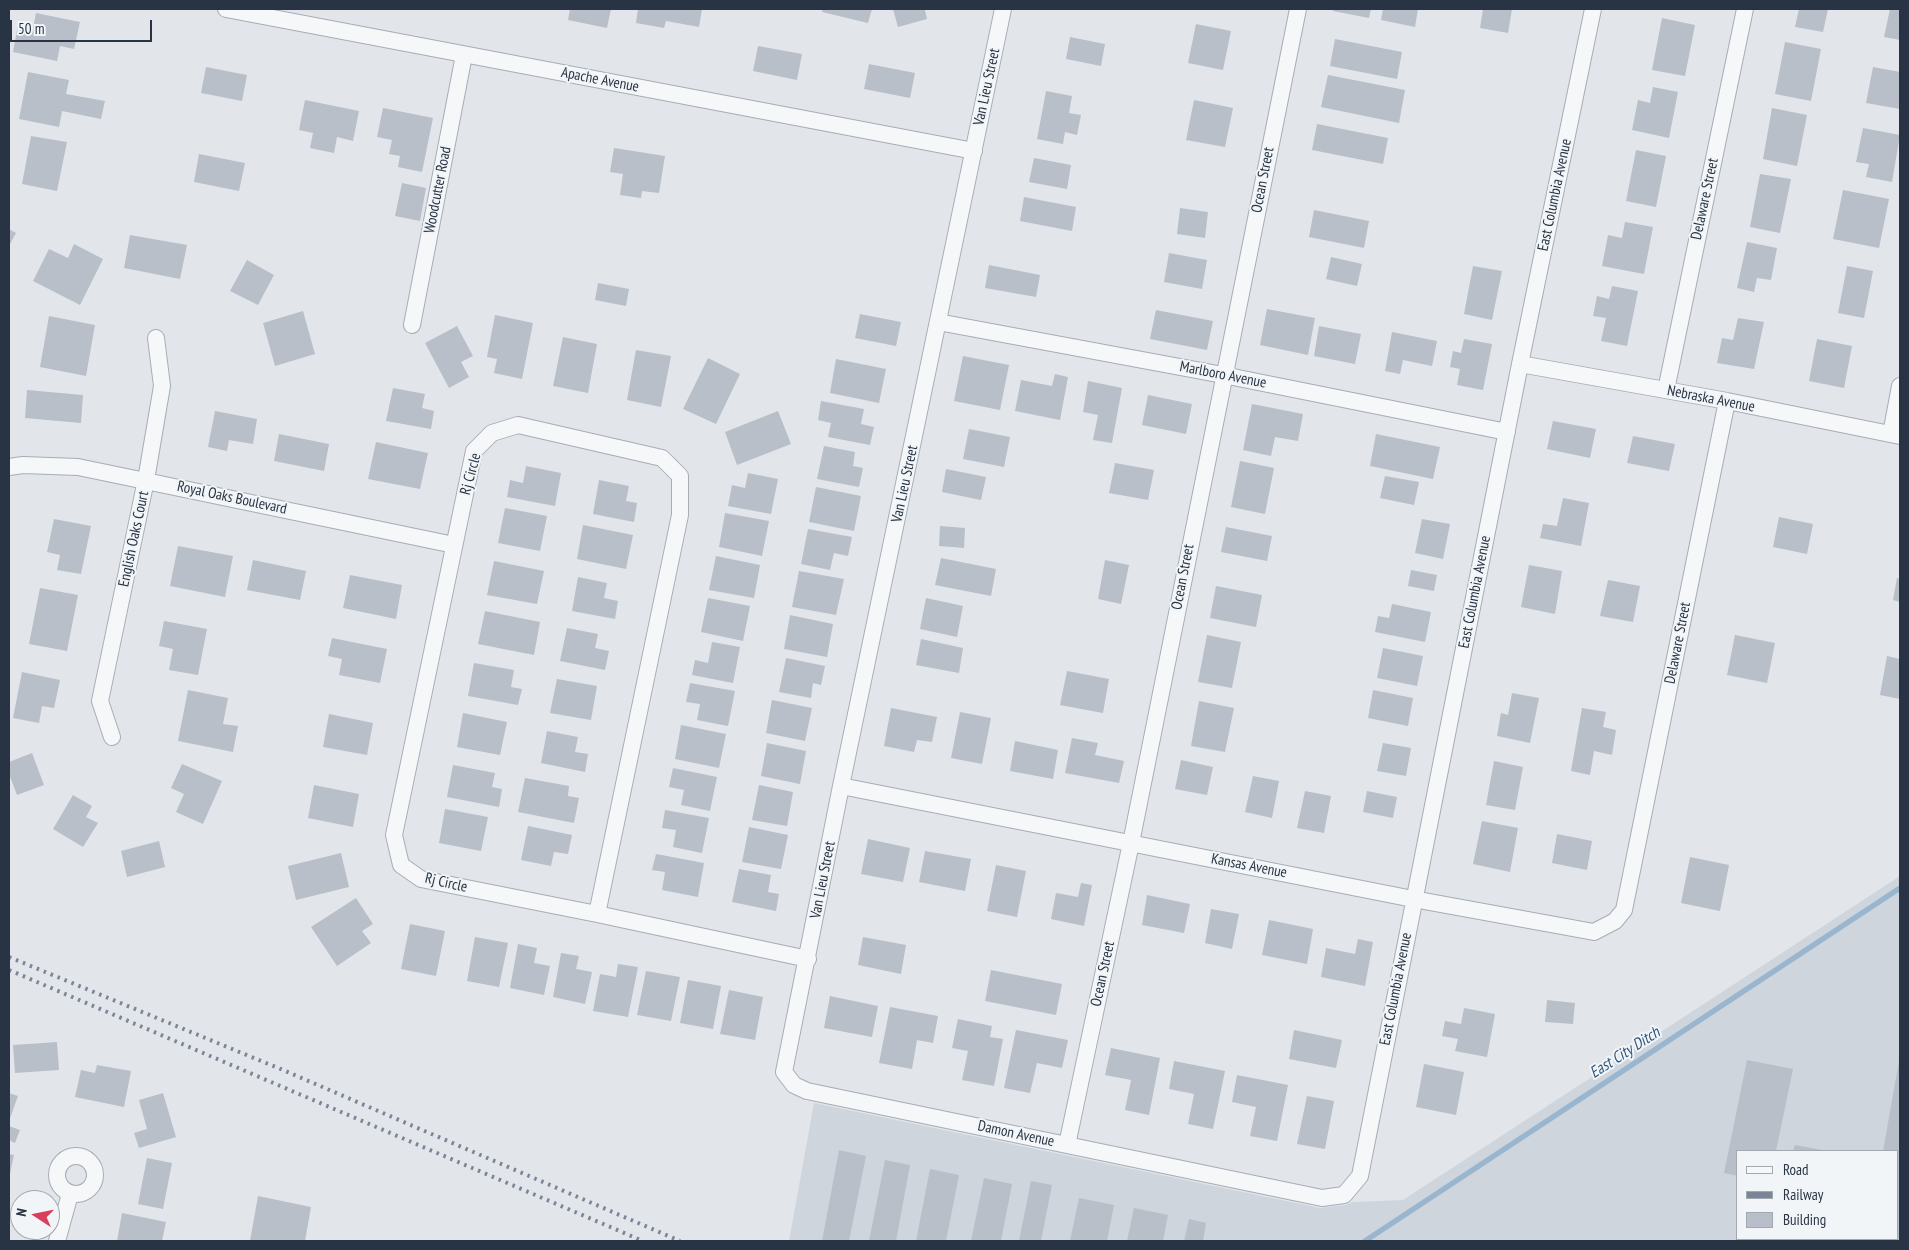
<!DOCTYPE html>
<style>
body{margin:0}
#map{position:relative;width:1909px;height:1250px;overflow:hidden;background:#e2e6eb;font-family:"PT Sans Narrow",sans-serif}
canvas{display:block}
.frame{position:absolute;inset:0;border:10px solid #283444;pointer-events:none}
.legend{position:absolute;left:1736px;top:1150px;width:162px;height:90px;box-sizing:border-box;background:#f2f5f8;border:1px solid #a1a8b0;margin:0;padding:6px 9px;list-style:none;font-size:15px;color:#283444}
.legend li{display:flex;align-items:center;gap:10px;height:25px}
.legend b{width:25px;border:1px solid #a1a8b0}
.north{position:absolute;left:10px;top:1190px;width:50px;height:50px;box-sizing:border-box;background:#f2f5f8;border:1px solid #a1a8b0;border-radius:50%;rotate:281deg;font-size:14px;font-weight:700;line-height:20px;text-align:center;color:#283444}
.north::after{content:'';display:block;margin:auto;width:18px;height:22px;background:#d83f5e;clip-path:polygon(50% 0,100% 100%,50% 72%,0 100%)}
.scale{position:absolute;left:10px;top:20px;width:142px;height:22px;box-sizing:border-box;border:2px solid #283444;border-top:0;padding-left:6px;font-size:15px;line-height:18px;white-space:nowrap;color:#283444;-webkit-text-stroke:4px #f2f5f8;paint-order:stroke}
</style>
<div id="map">
<canvas width="1909" height="1250"></canvas>
<div class="frame"></div>
<ul class="legend">
<li><b style="height:6px;background:#f5f7f9"></b>Road</li>
<li><b style="height:6px;background:#7a8696"></b>Railway</li>
<li><b style="height:14px;background:#b8bfc9"></b>Building</li>
</ul>
<div class="north">N</div>
<div class="scale">50 m</div>
</div>
<script>
const ctx = document.querySelector('canvas').getContext('2d');
ctx.lineJoin = 'round';
function paint(path, color) {
  ctx.fillStyle = color;
  ctx.fill(path, 'evenodd');
}
function strokePath(path, color, width, dash) {
  ctx.strokeStyle = color;
  ctx.lineWidth = width;
  ctx.lineCap = dash ? 'butt' : 'round';
  ctx.setLineDash(dash || []);
  ctx.stroke(path);
}
function label(font, color, halo, rows, align = 'center') {
  ctx.font = font + ' "PT Sans Narrow",sans-serif';
  ctx.lineWidth = 4;
  ctx.setLineDash([]);
  ctx.textBaseline = 'middle';
  ctx.strokeStyle = halo;
  ctx.fillStyle = color;
  for (const [text, x, y, turn = 0] of rows) {
    ctx.save();
    ctx.translate(x, y);
    ctx.rotate((+turn || 0) * Math.PI / 180);
    ctx.textAlign = isNaN(turn) ? turn : align;
    if (halo) ctx.strokeText(text, 0, 0);
    ctx.fillText(text, 0, 0);
    ctx.restore();
  }
}
const built = new Path2D(`
 M1900,876V1241H789L814,1103L1320,1208L1346,1205L1353,1202L1403,1200ZM1738,1151H1898V1239H1738Z`);
const stream = new Path2D(`
 M1365,1241L1900,888`);
const building = new Path2D(`
 M570,9H611L607,28L568,20Z
 M638,9H702L699,27L666,21L664,28L636,23Z
 M823,9H872L868,23L822,12Z
 M893,9H929L925,10L927,19L898,27Z
 M1333,9H1371L1369,18L1333,11Z
 M1383,9H1418L1415,27L1381,20Z
 M1483,9H1512L1508,33L1480,28Z
 M1799,9H1828L1823,32L1795,27Z
 M1890,9H1900V40L1884,37Z
 M36,13L80,22L74,49L60,46L57,61L13,52L18,25L33,28Z
 M1662,18L1695,25L1685,76L1652,70Z
 M1196,24L1231,31L1223,70L1188,63Z
 M1070,37L1105,44L1101,66L1066,59Z
 M1335,39L1402,52L1397,79L1330,66Z
 M1785,42L1821,49L1811,101L1775,94Z
 M758,46L802,54L797,80L753,71Z
 M869,64L915,73L910,98L864,89Z
 M206,67L247,75L242,101L201,93Z
 M1873,67L1900,72V109L1866,103Z
 M28,72L69,80L66,94L105,101L101,119L62,111L59,127L19,119Z
 M1328,75L1405,90L1399,123L1321,107Z
 M1653,87L1678,92L1669,138L1632,130L1638,100L1650,103Z
 M1046,91L1072,96L1069,113L1081,115L1077,135L1065,132L1063,144L1037,139Z
 M305,100L359,111L353,141L337,137L334,153L310,148L313,133L299,130Z
 M1194,100L1233,108L1225,147L1186,140Z
 M383,108L433,118L422,172L398,167L400,156L389,154L392,140L377,137Z
 M1772,108L1807,115L1797,166L1763,159Z
 M1317,124L1388,138L1383,164L1312,150Z
 M1863,128L1900,135L1892,182L1866,177L1869,164L1856,162Z
 M31,136L67,142L57,191L22,184Z
 M614,148L665,156L659,193L642,191L641,198L620,195L623,174L610,172Z
 M1636,150L1666,156L1656,207L1626,201Z
 M199,154L245,163L239,191L194,182Z
 M1034,158L1071,165L1067,189L1029,182Z
 M1760,174L1791,179L1780,233L1750,227Z
 M402,183L426,188L420,221L395,216Z
 M1843,190L1889,199L1879,248L1833,239Z
 M1024,197L1076,207L1072,231L1020,221Z
 M1180,208L1208,212L1205,238L1177,234Z
 M1314,210L1369,221L1364,248L1309,237Z
 M1625,222L1653,227L1644,274L1602,266L1608,235L1622,238Z
 M9,229L16,233L9,246Z
 M130,235L187,245L180,279L124,268Z
 M1747,242L1777,248L1771,280L1757,278L1754,292L1737,288Z
 M74,244L103,259L80,305L33,281L49,249L68,258Z
 M1169,253L1207,260L1202,289L1164,282Z
 M1331,257L1362,264L1357,286L1326,279Z
 M247,260L274,275L258,305L230,291Z
 M989,265L1040,275L1036,297L985,288Z
 M1473,266L1502,271L1492,320L1464,314Z
 M1847,266L1873,271L1864,318L1838,313Z
 M598,283L629,289L626,306L595,300Z
 M1612,286L1638,291L1627,346L1601,341L1606,318L1593,316L1597,296L1609,299Z
 M1267,309L1315,318L1308,355L1260,345Z
 M1156,310L1213,321L1207,350L1150,339Z
 M303,311L315,354L275,366L263,323Z
 M860,314L901,322L896,346L855,338Z
 M495,315L533,323L522,379L494,373L497,359L487,357Z
 M49,316L95,325L86,376L40,367Z
 M1738,318L1764,322L1754,369L1717,363L1722,338L1733,340Z
 M457,326L473,356L461,362L469,377L449,388L425,343Z
 M1319,326L1361,334L1355,364L1314,356Z
 M1392,332L1437,341L1432,366L1403,360L1400,374L1385,371Z
 M563,337L597,344L588,393L553,386Z
 M1464,339L1492,344L1483,390L1457,385L1460,369L1450,367L1453,351L1461,353Z
 M1817,339L1852,346L1844,388L1809,381Z
 M636,350L671,356L661,407L627,400Z
 M963,356L1009,365L1000,410L954,401Z
 M708,358L740,374L716,424L683,409Z
 M836,359L886,369L879,403L830,393Z
 M1055,374L1068,377L1060,420L1015,411L1021,380L1052,386Z
 M1088,381L1122,388L1112,443L1093,440L1098,415L1083,412Z
 M393,388L425,394L422,408L434,411L431,429L386,421Z
 M27,390L83,395L81,423L25,418Z
 M1148,395L1192,404L1186,434L1142,425Z
 M821,401L864,409L861,424L874,427L870,445L828,437L831,423L818,420Z
 M1252,404L1303,414L1298,441L1275,437L1271,456L1243,450Z
 M215,411L257,419L253,444L229,440L227,451L208,447Z
 M778,411L791,444L737,465L725,432Z
 M1553,421L1596,429L1590,458L1547,449Z
 M969,429L1010,437L1004,467L963,459Z
 M279,434L329,444L324,471L274,461Z
 M1376,434L1440,447L1433,479L1370,466Z
 M1633,436L1675,444L1669,471L1627,463Z
 M376,442L428,453L420,489L368,479Z
 M824,446L855,452L853,466L863,468L859,487L817,479Z
 M1240,461L1274,468L1265,514L1231,507Z
 M1115,463L1154,470L1148,500L1109,493Z
 M526,466L561,473L555,506L507,497L510,480L523,483Z
 M946,469L986,477L981,500L942,492Z
 M748,473L778,479L771,514L728,506L732,485L745,488Z
 M1385,476L1419,482L1414,505L1380,498Z
 M599,480L629,486L626,501L637,503L634,522L593,514Z
 M816,487L861,496L854,531L809,522Z
 M1563,498L1589,503L1581,546L1540,538L1543,524L1557,526Z
 M505,508L547,516L540,551L498,543Z
 M725,513L769,521L762,556L719,547Z
 M1779,517L1813,524L1807,554L1773,547Z
 M54,519L91,526L81,574L57,570L60,555L47,552Z
 M1422,519L1450,524L1443,559L1415,553Z
 M583,525L633,535L626,569L577,559Z
 M940,526L965,528L964,548L939,546Z
 M1226,527L1272,536L1267,561L1221,552Z
 M808,529L852,537L848,556L834,553L830,570L801,564Z
 M178,546L233,556L225,597L170,586Z
 M716,556L760,565L754,598L709,590Z
 M941,558L996,569L991,596L935,585Z
 M253,560L306,571L300,600L247,590Z
 M1105,560L1129,565L1121,604L1098,599Z
 M494,561L544,571L537,604L487,595Z
 M1529,565L1562,571L1555,614L1521,607Z
 M1411,570L1437,575L1434,591L1408,586Z
 M799,571L844,579L836,615L792,607Z
 M350,575L402,585L396,619L343,608Z
 M578,577L607,583L604,598L618,601L615,619L572,611Z
 M1897,578L1900,579V602L1893,600Z
 M1608,580L1640,586L1633,622L1600,616Z
 M1216,586L1262,595L1256,627L1210,618Z
 M40,588L78,595L67,651L29,644Z
 M708,598L750,606L743,641L701,632Z
 M926,598L963,606L957,637L920,629Z
 M1392,604L1431,612L1425,642L1375,632L1378,616L1389,618Z
 M485,611L540,622L534,655L478,644Z
 M790,615L833,624L827,657L784,649Z
 M164,621L207,629L198,675L169,670L173,649L159,646Z
 M567,628L598,634L595,648L609,651L605,670L560,661Z
 M1207,635L1241,642L1232,688L1198,682Z
 M1735,635L1775,643L1767,683L1727,675Z
 M332,638L387,649L380,683L339,675L342,659L328,656Z
 M921,639L963,648L959,673L916,665Z
 M712,642L740,647L733,683L692,675L695,660L708,663Z
 M1383,648L1423,656L1417,686L1377,678Z
 M1887,656L1900,659V699L1880,695Z
 M786,658L825,666L821,685L813,683L811,698L779,692Z
 M474,663L514,670L511,687L522,689L518,705L468,696Z
 M1067,671L1109,679L1103,713L1060,705Z
 M22,672L60,680L54,708L42,706L39,723L13,718Z
 M557,679L597,686L591,720L550,713Z
 M690,683L735,691L728,726L697,720L700,704L686,702Z
 M188,690L228,698L223,724L238,726L233,752L178,741Z
 M1373,690L1413,698L1408,726L1368,718Z
 M1512,693L1539,698L1530,743L1497,736L1501,713L1508,715Z
 M772,700L812,708L805,741L766,733Z
 M1199,701L1234,708L1225,752L1191,746Z
 M891,708L937,717L932,742L917,740L914,752L884,746Z
 M1582,708L1606,712L1603,727L1616,730L1612,755L1594,751L1590,775L1571,771Z
 M960,712L991,718L982,764L951,758Z
 M463,713L507,722L500,755L457,747Z
 M329,714L373,723L367,755L323,747Z
 M681,725L726,734L719,768L675,759Z
 M547,731L578,737L575,752L588,754L585,772L541,763Z
 M1072,738L1098,743L1095,755L1124,761L1119,783L1065,773Z
 M1015,741L1058,750L1053,779L1010,771Z
 M767,743L806,751L800,784L761,776Z
 M1383,743L1411,748L1406,776L1377,771Z
 M32,753L44,785L17,795L9,774V762Z
 M1181,760L1213,767L1207,795L1175,789Z
 M1494,761L1523,767L1515,810L1486,805Z
 M182,764L222,781L203,824L176,812L184,794L171,788Z
 M453,765L495,773L492,787L502,789L499,807L447,797Z
 M673,768L717,777L710,811L681,805L684,790L669,787Z
 M1253,776L1279,781L1272,818L1245,812Z
 M525,778L569,786L568,796L579,798L574,823L518,812Z
 M314,785L359,794L353,827L308,818Z
 M759,785L793,792L787,826L752,820Z
 M1305,791L1331,796L1324,833L1297,828Z
 M1367,791L1397,797L1393,818L1363,812Z
 M73,795L92,806L86,817L98,823L83,847L53,829Z
 M445,809L488,817L481,851L439,843Z
 M665,810L709,818L702,853L673,847L676,830L662,828Z
 M1482,821L1518,828L1510,872L1473,864Z
 M528,826L572,835L568,854L554,852L551,866L521,860Z
 M749,827L788,835L781,869L742,862Z
 M1557,834L1592,841L1587,870L1552,863Z
 M868,839L910,848L903,882L861,874Z
 M159,841L165,867L127,877L121,851Z
 M925,851L971,859L965,891L919,882Z
 M341,853L349,887L296,900L288,866Z
 M656,854L704,863L698,897L662,890L665,872L652,870Z
 M1690,857L1729,865L1720,911L1681,903Z
 M996,865L1026,871L1017,917L987,911Z
 M739,869L771,875L768,892L779,894L776,911L732,902Z
 M1081,883L1092,885L1084,926L1051,919L1056,893L1078,897Z
 M1147,895L1190,904L1184,933L1142,925Z
 M356,898L373,924L362,931L371,943L337,966L311,927Z
 M1211,909L1239,914L1232,949L1205,943Z
 M1269,920L1313,929L1307,964L1262,955Z
 M410,924L445,931L436,976L401,969Z
 M475,937L508,943L499,987L467,981Z
 M863,937L906,945L901,974L858,965Z
 M1358,939L1373,942L1365,986L1321,977L1326,948L1355,954Z
 M518,944L537,948L534,963L550,966L544,995L510,988Z
 M561,953L579,956L576,969L592,972L585,1004L553,997Z
 M618,964L638,967L628,1017L593,1011L600,974L616,977Z
 M991,970L1062,984L1056,1015L985,1001Z
 M646,971L680,977L671,1021L637,1015Z
 M688,980L721,986L713,1029L680,1023Z
 M729,990L763,997L755,1040L720,1034Z
 M830,996L878,1006L872,1037L824,1028Z
 M1547,1000L1575,1003L1573,1024L1545,1022Z
 M890,1007L938,1016L933,1043L917,1040L912,1069L879,1063Z
 M1464,1008L1495,1014L1487,1057L1455,1051L1458,1039L1442,1036L1445,1021L1461,1024Z
 M958,1019L992,1026L990,1037L1003,1039L994,1086L962,1080L968,1051L952,1048Z
 M1016,1030L1068,1040L1062,1068L1037,1063L1030,1093L1004,1088Z
 M1294,1030L1342,1040L1336,1068L1289,1059Z
 M57,1042L59,1070L15,1073L13,1045Z
 M1111,1048L1160,1058L1149,1115L1125,1110L1131,1080L1105,1075Z
 M1747,1060L1793,1069L1776,1151H1738V1176L1724,1173Z
 M1174,1061L1225,1071L1213,1129L1188,1124L1194,1094L1169,1089Z
 M1899,1061L1900,1241H1867V1239H1898V1151H1883Z
 M1424,1064L1464,1072L1456,1115L1416,1107Z
 M97,1065L131,1071L124,1107L75,1097L81,1070L95,1073Z
 M1237,1075L1288,1085L1277,1141L1250,1136L1256,1107L1232,1102Z
 M9,1093L18,1096L9,1121Z
 M163,1093L176,1137L139,1148L134,1133L147,1129L139,1100Z
 M1307,1096L1334,1101L1325,1149L1297,1144Z
 M9,1126L20,1130L15,1143L9,1140Z
 M1795,1145L1822,1150V1151H1793Z
 M839,1150L866,1156L849,1241H822Z
 M9,1154L14,1155L10,1174H9Z
 M147,1158L172,1163L163,1209L138,1204Z
 M885,1160L910,1165L896,1241H869Z
 M930,1169L959,1175L946,1241H916Z
 M984,1178L1012,1184L1001,1241H971Z
 M1031,1181L1052,1185L1041,1241H1019Z
 M258,1196L311,1207L305,1241H250Z
 M1079,1198L1114,1205L1107,1241H1070Z
 M1134,1208L1168,1215L1163,1241H1127Z
 M122,1213L166,1222L162,1241H117Z
 M1189,1219L1206,1223L1203,1241H1184Z`);
const minor = new Path2D(`
 M226,9L974,151
 M1003,9L841,786L784,1072L794,1085L807,1091L1322,1198L1344,1195L1360,1176L1520,364L1593,9
 M938,322L1223,375L1507,432
 M412,325L464,55
 M1520,364L1727,401L1900,436
 M1666,390L1745,9
 M518,425L662,458L680,476V515L597,914L421,879L401,865L394,835L474,451L492,433Z
 M1891,434L1900,386
 M9,467L23,465L78,467L454,545
 M112,737L100,701L146,480L162,386L156,338
 M841,786L1413,899L1594,932L1615,921L1624,910L1727,401
 M597,914L808,959
 M1067,1145L1131,843L1298,9
 M57 1175a19 19 0 1 1 38 0a19 19 0 1 1-38 0Z
 M57,1241L70,1194`);
const rail = new Path2D(`
 M9,957L283,1070L680,1241
 M9,970L643,1241`);
const streetNames = [
 ["Apache Avenue",600,80,11],
 ["Van Lieu Street",987,87,-78],
 ["Ocean Street",1263,180,-79],
 ["Woodcutter Road",438,190,-79],
 ["East Columbia Avenue",1555,195,-78],
 ["Delaware Street",1705,199,-78],
 ["Marlboro Avenue",1223,375,11],
 ["Nebraska Avenue",1711,399,11],
 ["Rj Circle",471,474,-75],
 ["Van Lieu Street",905,484,-78],
 ["Royal Oaks Boulevard",232,498,12],
 ["English Oaks Court",134,539,-78],
 ["Ocean Street",1183,577,-79],
 ["East Columbia Avenue",1475,592,-79],
 ["Delaware Street",1678,643,-79],
 ["Kansas Avenue",1249,866,11],
 ["Van Lieu Street",823,880,-79],
 ["Rj Circle",446,883,13],
 ["Ocean Street",1103,974,-78],
 ["East Columbia Avenue",1396,989,-79],
 ["Damon Avenue",1016,1134,12]
];
const waterNames = [
 ["East City Ditch",1625,1053,-33]
];
paint(built, '#cfd5dd');
strokePath(stream, '#9ab6ce', 5.5);
paint(building, '#b8bfc9');
strokePath(minor, '#a6adb6', 18);
strokePath(minor, '#f5f7f9', 16);
strokePath(rail, '#7a8696', 4, [2.5, 5]);
label('15px', '#283444', '#f2f5f8', streetNames);
label('italic 16px', '#2f557c', '#f2f5f8', waterNames);
</script>
